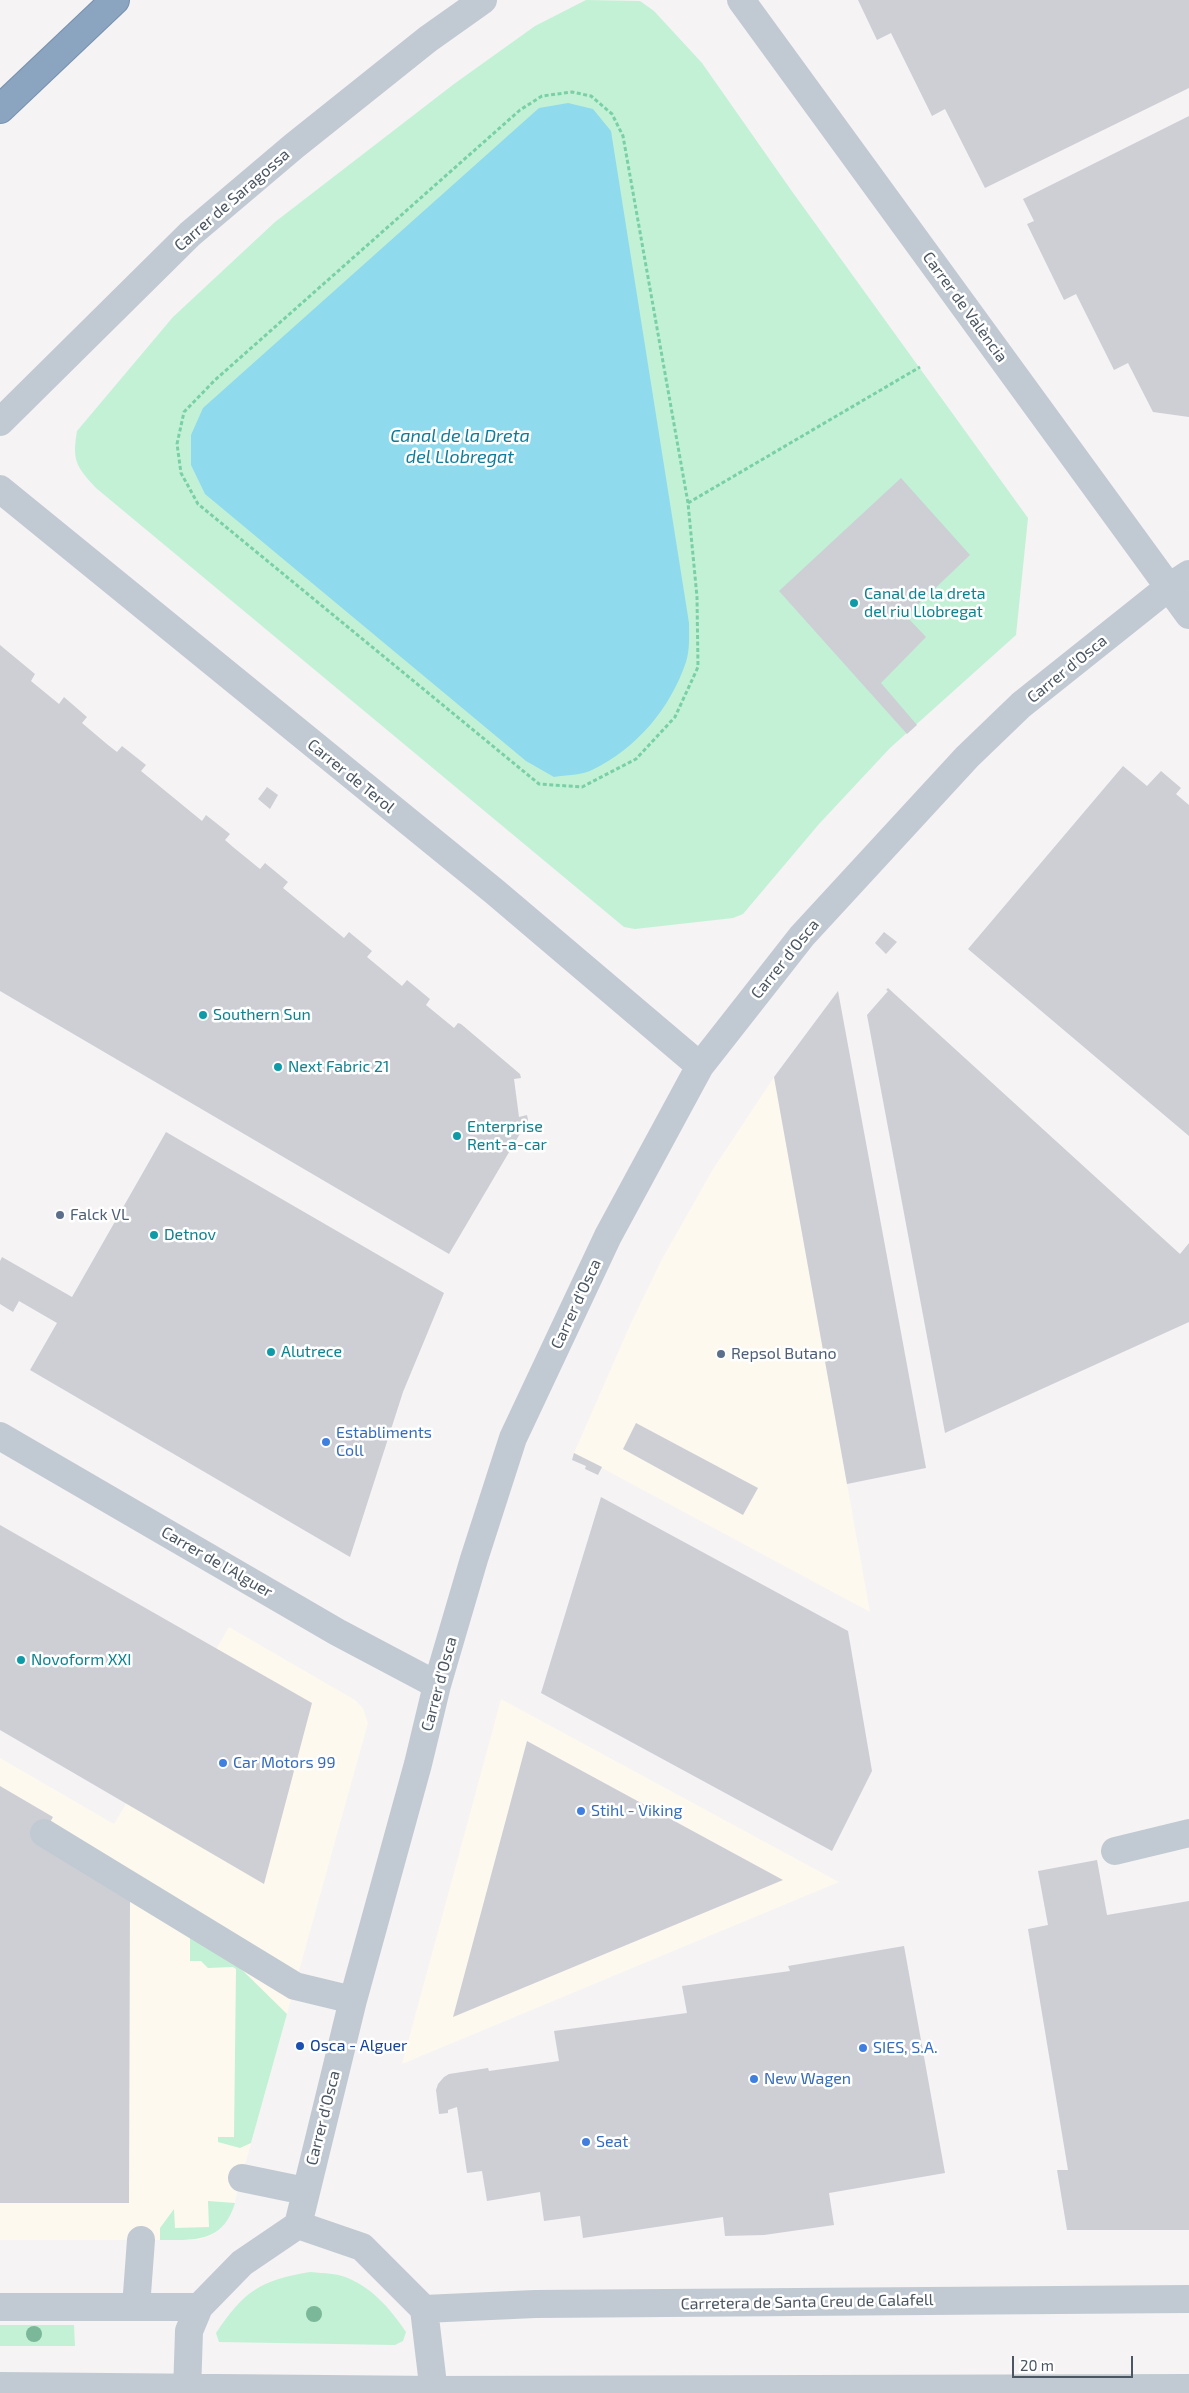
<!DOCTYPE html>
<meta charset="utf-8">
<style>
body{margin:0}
#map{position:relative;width:1189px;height:2393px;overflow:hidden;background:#f5f3f3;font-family:"Exo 2",sans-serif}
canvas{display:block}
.scale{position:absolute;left:1012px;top:2356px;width:121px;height:22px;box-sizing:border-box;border:2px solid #4a5661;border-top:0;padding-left:6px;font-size:15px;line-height:18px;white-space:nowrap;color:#4a5661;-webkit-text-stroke:4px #fff;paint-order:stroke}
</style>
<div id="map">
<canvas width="1189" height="2393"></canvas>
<div class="scale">20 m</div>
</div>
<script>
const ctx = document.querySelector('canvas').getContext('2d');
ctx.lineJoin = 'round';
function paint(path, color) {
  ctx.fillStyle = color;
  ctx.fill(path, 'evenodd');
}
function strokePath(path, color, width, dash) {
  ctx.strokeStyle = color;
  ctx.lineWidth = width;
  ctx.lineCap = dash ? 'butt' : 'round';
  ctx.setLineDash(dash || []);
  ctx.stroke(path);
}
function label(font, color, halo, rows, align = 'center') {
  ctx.font = font + ' "Exo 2",sans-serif';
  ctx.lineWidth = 5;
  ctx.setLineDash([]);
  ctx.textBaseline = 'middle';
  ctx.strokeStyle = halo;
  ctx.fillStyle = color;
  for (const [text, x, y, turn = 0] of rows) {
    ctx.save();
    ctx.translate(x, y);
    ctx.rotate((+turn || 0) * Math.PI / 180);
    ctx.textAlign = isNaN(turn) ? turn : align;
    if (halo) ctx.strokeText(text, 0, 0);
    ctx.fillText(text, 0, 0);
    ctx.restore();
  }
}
const commercial = new Path2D(`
 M774,1077L870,1612L574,1453L630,1325L662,1259L713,1169Z
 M229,1627L355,1700L363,1708L368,1723L232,2212L221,2228L210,2236L198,2240H0V1758L114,1824Z
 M501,1699L839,1882L402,2064Z`);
const green = new Path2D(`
 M586,0L640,1L654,11L702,63L791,190L1028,518L1016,635L890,748L819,824L743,914L733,918L635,929L624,927L96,488C76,466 72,461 77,431L173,317L275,222L454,84L535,26Z
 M190,1935L234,1962L287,2014L251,2143L240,2148L218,2142V2137H234L236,1969L233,1967L208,1968L201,1961H190Z
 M208,2201L235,2203C223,2243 195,2240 160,2240V2228L174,2209L175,2228L209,2227Z
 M310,2272C320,2273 332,2273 342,2276C370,2285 390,2308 406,2332L403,2341L395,2345L219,2342L216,2333C244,2291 261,2280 310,2272Z
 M0,2325H74L75,2346H0Z`);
const water = new Path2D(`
 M568,103L593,109L611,131L689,623C689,635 690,650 686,662C670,709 637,748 592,770C582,775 566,775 554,777L526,761L205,494L191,465V435L203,408L539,108Z`);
const building = new Path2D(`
 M858,0H1189V88L985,188L945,109L932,116L891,33L877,40Z
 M1189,116V417L1153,412L1128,363L1114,370L1076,294L1064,300L1027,224L1034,221L1023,199Z
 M901,478L970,555L906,616L926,637L881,683L917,725L907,734L779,591Z
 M0,645L35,674L31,681L59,704L64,697L87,717L82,723L108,745L117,752L122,746L146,765L141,771L202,821L206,815L230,834L225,840L233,847L260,869L265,863L288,882L283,888L344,938L349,932L372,951L367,957L402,986L407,980L430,999L426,1005L454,1028L458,1023L461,1024L520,1074L521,1078L514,1079L519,1117L527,1115L528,1120L449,1254L0,991Z
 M1123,766L1147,786L1161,771L1181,788L1176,794L1189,805V1136L968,949Z
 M267,787L278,795L270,809L258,799Z
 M884,932L897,942L886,954L875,943Z
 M888,988L1180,1254L1189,1243V1322L945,1433L867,1015L888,991L886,990Z
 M838,991L926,1468L847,1484L774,1077Z
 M166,1132L444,1293L403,1392L350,1557L30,1370L57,1323L19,1301L13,1312L0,1304V1261L2,1257L72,1297Z
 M636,1423L758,1488L743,1515L623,1449Z
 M574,1453L602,1467L598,1475L585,1469L586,1466L572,1460Z
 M601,1497L848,1631L872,1771L832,1851L541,1693Z
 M0,1525L312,1703L264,1884L0,1730Z
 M527,1741L783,1880L453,2017Z
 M0,1786L53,1817L44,1833L130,1898L129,2203H0Z
 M1097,1860L1107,1915L1189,1901V2230H1067L1057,2170H1068L1028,1929L1048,1925L1038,1871Z
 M904,1946L945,2173L829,2193L834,2225L764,2235L725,2236L723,2217L583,2238L580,2216L544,2221L540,2192L487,2201L482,2171L467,2173L457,2107L448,2110V2113L439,2114L436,2090L438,2084L444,2077L449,2074L488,2068L489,2071L559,2061L554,2031L687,2013L682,1986L790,1971L788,1966Z`);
const path = new Path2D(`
 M688,503L623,136L612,114L591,96L572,92L542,96L520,110L215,380L184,412L177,444L181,473L198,504L539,784L582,787L636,759L675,717L698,667L697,597L688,503L920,367`);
const minor = new Path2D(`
 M741,0L1189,615
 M0,422L190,234L294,146L428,39L483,0
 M0,489L495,892L700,1066
 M0,1436L337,1632L437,1685
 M44,1833L295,1986L353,2000
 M1115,1851L1189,1833
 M242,2178L305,2191
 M298,2225L353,2000L418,1764L437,1685L474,1559L513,1438L608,1236L700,1066L802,936L967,757L1021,705L1169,587L1189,574
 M298,2225L362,2247L424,2309L434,2393
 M0,2307H199
 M136,2307L141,2240
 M424,2309L535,2304L1189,2299
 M0,2386L434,2390L1189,2388
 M187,2393L189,2331L199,2307L242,2263L298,2225`);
const highway = new Path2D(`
 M0,109L115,0`);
const trees = [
 [314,2314],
 [34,2334]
];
const markers = [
 [854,603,5,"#0f9aa8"],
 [203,1015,5,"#0f9aa8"],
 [278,1067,5,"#0f9aa8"],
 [457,1136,5,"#0f9aa8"],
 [60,1215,5,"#5c6f8a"],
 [154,1235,5,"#0f9aa8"],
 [271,1352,5,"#0f9aa8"],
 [721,1354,5,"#5c6f8a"],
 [326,1442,5,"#3f7fe0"],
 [21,1660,5,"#0f9aa8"],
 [223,1763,5,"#3f7fe0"],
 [581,1811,5,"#3f7fe0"],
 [300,2046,5,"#1a4fb4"],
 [863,2048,5,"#3f7fe0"],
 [754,2079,5,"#3f7fe0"],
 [586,2142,5,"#3f7fe0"]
];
const streetNames = [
 ["Carrer de Saragossa",232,200,-41],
 ["Carrer de València",965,307,54],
 ["Carrer d'Osca",1067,669,-39],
 ["Carrer de Terol",351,776,39],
 ["Carrer d'Osca",785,959,-51],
 ["Carrer d'Osca",576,1304,-65],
 ["Carrer de l'Alguer",217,1562,30],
 ["Carrer d'Osca",439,1684,-75],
 ["Carrer d'Osca",323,2118,-76],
 ["Carretera de Santa Creu de Calafell",807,2302,-1]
];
const cultureNames = [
 ["Canal de la dreta",864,594],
 ["del riu Llobregat",864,612],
 ["Southern Sun",213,1015],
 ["Next Fabric 21",288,1067],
 ["Enterprise",467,1127],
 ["Rent-a-car",467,1145],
 ["Detnov",164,1235],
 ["Alutrece",281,1352],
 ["Novoform XXI",31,1660]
];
const serviceNames = [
 ["Falck VL",70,1215],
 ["Repsol Butano",731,1354]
];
const shopNames = [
 ["Establiments",336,1433],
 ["Coll",336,1451],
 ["Car Motors 99",233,1763],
 ["Stihl - Viking",591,1811],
 ["SIES, S.A.",873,2048],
 ["New Wagen",764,2079],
 ["Seat",596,2142]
];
const transitNames = [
 ["Osca - Alguer",310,2046]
];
const waterNames = [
 ["Canal de la Dreta",460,436],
 ["del Llobregat",460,457]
];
paint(commercial, '#fdf9ef');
paint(green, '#c3f1d5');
paint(water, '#90daee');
paint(building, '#cdcfd5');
strokePath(highway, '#7690ad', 30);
strokePath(path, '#7ad0a6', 3, [4, 2.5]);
strokePath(minor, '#c1cad2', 28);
strokePath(highway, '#8ba5c1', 28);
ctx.fillStyle = '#7bb799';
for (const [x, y] of trees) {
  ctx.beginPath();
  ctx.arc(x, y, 8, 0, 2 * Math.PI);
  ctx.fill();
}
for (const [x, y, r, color] of markers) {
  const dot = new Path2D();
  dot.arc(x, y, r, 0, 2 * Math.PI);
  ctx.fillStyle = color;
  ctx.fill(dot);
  strokePath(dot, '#fff', 2);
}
label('16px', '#4a5661', '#fff', streetNames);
label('16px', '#0d838f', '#fff', cultureNames, 'left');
label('16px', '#4e5e75', '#fff', serviceNames, 'left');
label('16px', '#366cbe', '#fff', shopNames, 'left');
label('16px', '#164399', '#fff', transitNames, 'left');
label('italic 18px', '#0c7c9b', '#fff', waterNames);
</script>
